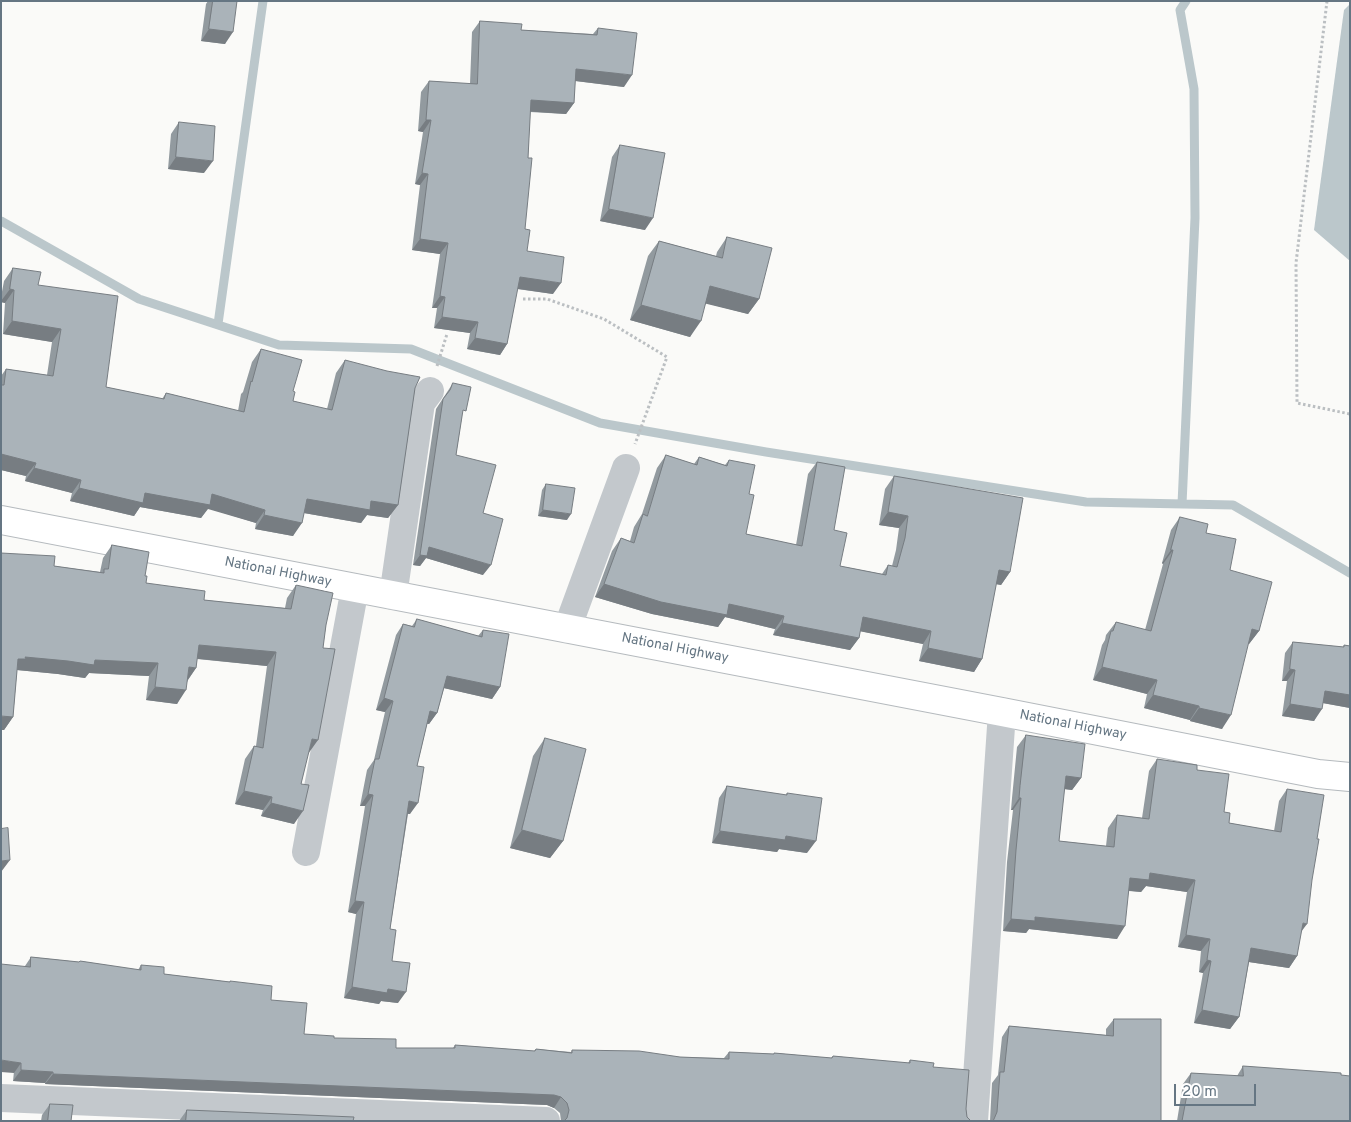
<!DOCTYPE html>
<style>
body{margin:0}
#map{position:relative;width:1351px;height:1122px;overflow:hidden;background:#fafaf8;font-family:Overpass,sans-serif}
canvas{display:block}
.frame{position:absolute;inset:0;border:2px solid #657683;pointer-events:none}
.scale{position:absolute;left:1174px;top:1084px;width:82px;height:22px;box-sizing:border-box;border:2px solid #657683;border-top:0;padding-left:6px;font-size:15px;line-height:18px;white-space:nowrap;color:#657683;-webkit-text-stroke:4px #fff;paint-order:stroke}
</style>
<div id="map">
<canvas width="1351" height="1122"></canvas>
<div class="frame"></div>
<div class="scale">20 m</div>
</div>
<script>
const ctx = document.querySelector('canvas').getContext('2d');
ctx.lineJoin = 'round';
function paint(path, color) {
  ctx.fillStyle = color;
  ctx.fill(path, 'evenodd');
}
function strokePath(path, color, width, dash) {
  ctx.strokeStyle = color;
  ctx.lineWidth = width;
  ctx.lineCap = dash ? 'butt' : 'round';
  ctx.setLineDash(dash || []);
  ctx.stroke(path);
}
function label(font, color, halo, rows, align = 'center') {
  ctx.font = font + ' Overpass,sans-serif';
  ctx.lineWidth = 5;
  ctx.setLineDash([]);
  ctx.textBaseline = 'middle';
  ctx.strokeStyle = halo;
  ctx.fillStyle = color;
  for (const [text, x, y, turn = 0] of rows) {
    ctx.save();
    ctx.translate(x, y);
    ctx.rotate((+turn || 0) * Math.PI / 180);
    ctx.textAlign = isNaN(turn) ? turn : align;
    if (halo) ctx.strokeText(text, 0, 0);
    ctx.fillText(text, 0, 0);
    ctx.restore();
  }
}
const water = new Path2D(`
 M1350,4V261L1314,230L1344,10Z`);
const stream = new Path2D(`
 M1,221L139,299L279,345L411,349L600,423L766,452L1086,502L1233,505L1350,573
 M218,324L263,1
 M1182,504L1195,218L1194,89L1180,10L1186,1`);
const path = new Path2D(`
 M1327,1L1296,263L1297,403L1350,414
 M523,299H547L604,319L667,357L635,444
 M437,366L447,334`);
const minor = new Path2D(`
 M393,596L421,403L430,391
 M567,629L626,468
 M306,852L355,588
 M1,1098L546,1121
 M974,1121L1002,712`);
const major = new Path2D(`
 M1,520L1002,712L1318,774L1350,777`);
const wall = new Path2D(`
 M208,1H237L225,44L201,41L206,4Z
 M480,21L521,30L593,34L598,28L624,87L575,81L574,103L566,114L530,112L525,229L527,251L553,294L517,289L507,344L500,355L467,349L470,333L434,328L437,308H432L440,254L412,250L420,185L415,184L423,132L418,131L421,92L429,81L470,84L472,32Z
 M179,122L204,173L168,169L171,134Z
 M620,145L645,230L600,221L612,157Z
 M727,237L759,299L748,314L706,303L690,337L630,320L648,256L659,241L716,256L717,252Z
 M13,268L38,285L106,387L162,399L166,393L238,411L241,394L243,392L252,362L261,349L293,391V401L327,409L336,373L345,360L415,388L398,505L388,518L367,515L361,523L304,513L293,536L255,529L256,523L208,508L201,518L140,507L134,516L70,501L72,493L25,481L26,476L1,470V376L6,369L47,375L52,342L3,334L5,303L1,302V297L4,281Z
 M453,383L462,416L456,455L483,513V575L426,558L420,566L413,565L436,409Z
 M666,455L694,464L699,457L725,465L729,460L749,494L746,534L796,545L808,474L817,462L834,530L840,566L882,574L888,565L892,566L896,550L899,528L879,525L885,489L894,476L1010,572L1001,585L996,584L982,659L974,672L919,661L923,644L860,631L859,638L850,650L773,635L775,629L725,617L718,627L652,614L595,597L612,551L621,538L630,541L634,527L642,514L657,468Z
 M546,484L567,520L538,516L542,490Z
 M1180,517L1206,533L1230,570L1259,631L1249,644H1248L1222,729L1190,721V720L1144,708L1147,694L1093,680L1102,645L1105,640L1106,635L1116,622L1145,630L1163,564L1162,563L1171,530Z
 M112,545L145,576L146,583L204,600L285,608L287,598L296,585L326,625L308,753L301,784L294,824L261,816L263,810L235,804L245,759L254,746H256L267,666L197,659L196,668L188,680L177,704L146,700L149,676L89,673L85,678L58,674L17,670L13,717L4,730L1,553L54,566L100,572L103,558Z
 M417,619L478,636L483,630L500,687L492,699L444,688L437,713L429,724H427L417,766L410,814H408L390,929L392,961L398,1003L381,1001L379,1004L344,998L356,914L348,912L365,806H360L367,770L374,760L385,712L376,710L396,635L403,624L412,626Z
 M1293,642L1343,647L1344,645L1350,646V708L1323,703L1314,721L1282,716L1287,681H1282L1285,653Z
 M1026,735L1081,778L1072,790L1064,789L1059,841L1106,846L1108,828L1117,815L1142,818L1149,771L1157,759L1197,770L1224,812L1229,823L1274,831L1279,801L1287,789L1301,931L1297,956L1289,968L1249,962L1239,1017L1230,1029L1194,1023L1203,973L1199,972L1201,951L1178,947L1187,892L1146,886L1141,892L1129,891L1117,939L1029,929L1026,933L1003,931L1007,862L1013,810H1011L1012,798L1017,747Z
 M545,738L563,841L550,858L510,848L533,756Z
 M727,786L786,795L787,793L807,853L779,849L777,852L712,843L719,798Z
 M31,957L79,962L80,961L138,970L141,965L164,974L230,982V981L271,1000L304,1034L396,1048H453L455,1045L534,1051L536,1049L571,1052L572,1050L680,1057L724,1058L729,1052L774,1054V1053L831,1058L833,1056L908,1063L910,1060L933,1067L966,1109L967,1117L971,1121H561L560,1113L554,1108L547,1105L45,1084V1083L13,1081L25,966Z
 M1114,1019L1161,1121H990L992,1083L998,1075L1002,1037L1009,1026L1106,1035V1029Z
 M1243,1066L1341,1075L1350,1121H1177L1183,1084L1191,1073L1237,1076Z
 M50,1104L71,1121H41L42,1115Z
 M187,1110L353,1121H179Z`);
const shadedWall = new Path2D(`
 M209,29L233,32L225,44L201,41Z
 M576,69L632,75L624,87L568,80Z
 M531,100L574,103L566,114L523,111Z
 M426,120H431L423,132L418,131Z
 M176,157L213,161L204,173L168,169Z
 M422,173L428,174L420,185L415,184Z
 M609,209L653,218L645,230L600,221Z
 M420,239L448,243L440,254L412,250Z
 M520,277L561,283L553,294L512,288Z
 M710,286L759,299L748,314L699,302Z
 M10,289L14,290L5,303L1,302V301Z
 M440,296L445,297L437,308H432Z
 M641,305L701,321L690,337L630,320Z
 M442,317L478,322L470,333L434,328Z
 M12,321L61,329L52,342L3,334Z
 M475,338L507,344L500,355L467,349Z
 M1,454L36,463L26,476L1,470Z
 M34,468L81,480L72,493L25,481Z
 M79,488L145,493L212,494L265,510L256,523L208,509L201,518L140,507L134,516L70,501Z
 M307,499L371,501L398,505L388,518L367,515L361,523L298,512Z
 M543,510L571,514L567,520L538,516Z
 M888,512L908,516L899,528L879,525Z
 M264,515L302,523L293,536L255,529Z
 M429,547L491,565L483,575L426,558L420,566L413,565L420,555Z
 M1171,550H1173L1163,564L1162,563Z
 M999,570L1010,572L1001,585L990,583Z
 M604,584L729,604L784,616L775,629L725,617L718,627L652,614L595,597Z
 M863,617L931,631L923,644L854,630Z
 M782,623L859,638L850,650L773,635Z
 M1252,629L1259,631L1249,644L1242,643Z
 M199,645L276,652L267,666L190,658Z
 M928,648L982,659L974,672L919,661Z
 M25,657L95,660L158,663L149,676L89,673L85,678L58,674L17,670L18,659Z
 M189,667L196,668L187,681Z
 M1102,667L1157,680L1147,694L1093,680Z
 M1290,669L1295,670L1287,681H1282Z
 M447,676L500,687L492,699L439,687Z
 M155,687L186,690L177,704L146,700Z
 M1325,691L1350,695V708L1317,702Z
 M1153,695L1199,706L1190,720L1144,708Z
 M384,698L393,701L385,712L376,710Z
 M1290,704L1322,709L1314,721L1282,716Z
 M1199,708L1231,715L1222,729L1190,721Z
 M430,711L437,713L429,724L422,722Z
 M1,716L13,717L4,730H1Z
 M312,739L318,740L308,754Z
 M1066,776L1081,778L1072,790L1057,788Z
 M244,791L272,797L263,810L235,804Z
 M368,794L373,795L365,806H360Z
 M1019,798H1021L1013,810H1011Z
 M409,801L418,803L410,814L402,813Z
 M271,803L303,811L294,824L261,816Z
 M522,830L563,841L550,858L510,848Z
 M720,831L786,836L816,841L807,853L779,849L777,852L712,843Z
 M10,860L1,872V861Z
 M1150,873L1195,880L1187,892L1146,886L1141,892L1122,890L1130,878Z
 M355,901L364,902L356,914L348,912Z
 M1035,917L1125,926L1117,939L1029,929L1026,933L1003,931L1011,919Z
 M1303,923L1307,924L1298,936Z
 M1186,935L1210,939L1201,951L1178,947Z
 M1251,948L1297,956L1289,968L1242,961Z
 M1207,960L1211,961L1203,973L1199,972Z
 M352,987L388,989L406,992L398,1003L381,1001L379,1004L344,998Z
 M1202,1010L1239,1017L1230,1029L1194,1023Z
 M1,1060L21,1063L14,1073L1,1072Z
 M21,1070L53,1072L45,1083L13,1081Z
 M53,1074L554,1095L561,1097L554,1108L547,1105L45,1084Z`);
const building = new Path2D(`
 M213,1H237L233,32L209,29Z
 M480,21L522,24L521,30L597,35L598,28L637,33L632,75L576,69L574,103L531,100L528,158H532L525,229L530,230L527,251L564,257L561,283L520,277L507,344L475,338L478,322L442,317L445,297L440,296L448,243L420,239L428,174L422,173L431,120H426L429,81L477,84Z
 M179,122L215,126L213,161L176,157Z
 M620,145L665,153L653,218L609,209Z
 M727,237L772,248L759,299L710,286L701,321L641,305L659,241L722,258Z
 M13,268L41,272L38,285L118,296L106,387L164,399L166,393L244,412L251,381L252,382L261,349L302,360L293,391L295,392L293,401L332,410L345,360L387,371L420,377L415,388L398,505L371,501L370,510L307,499L302,523L264,515L265,510L212,494L210,505L145,493L143,503L79,488L81,480L34,468L36,463L1,454V385H4L6,369L53,376L61,329L12,321L14,290L10,289Z
 M453,383L471,387L466,411L463,410L456,455L496,465L483,513L503,519L491,565L429,547L427,556L420,555L443,399L450,390Z
 M666,455L697,465L699,457L727,466L729,460L755,465L749,494L754,495L746,534L802,546L817,462L845,467L834,530L847,533L840,566L886,575L888,565L897,567L905,538L908,516L888,512L894,476L1023,498L1010,572L999,570L982,659L928,648L931,631L863,617L859,638L782,623L784,616L729,604L727,615L661,602L604,584L621,538L634,543L643,514L647,516Z
 M546,484L575,488L571,514L543,510Z
 M1180,517L1208,524L1206,533L1236,539L1230,570L1272,582L1259,631L1252,629L1231,715L1199,708V706L1153,695L1157,680L1102,667L1111,631H1113L1116,622L1151,631L1173,550H1171Z
 M112,545L149,552L145,576H147L146,583L205,591L204,600L291,609L296,585L333,593L326,625L323,648L335,649L318,740L312,739L301,784L309,785L303,811L271,803L272,797L244,791L254,746L263,748L276,652L199,645L196,668L189,667L186,690L155,687L158,663L95,660L94,665L68,661L25,657L26,659H18L13,717L1,716V553L55,556L54,566L104,573V569H108Z
 M417,619L482,637L483,630L509,634L500,687L447,676L437,713L430,711L417,766L424,767L418,803L409,801L390,929L396,930L392,961L410,963L406,992L388,989L387,993L352,987L364,902L355,901L373,795L368,794L375,759H379L393,701L384,698L403,624L414,627Z
 M1293,642L1344,647V645L1350,646V695L1325,691L1322,709L1290,704L1295,670L1290,669Z
 M1026,735L1085,744L1081,778L1066,776L1059,841L1114,847L1117,815L1149,819L1157,759L1197,765V770L1229,774L1224,812L1230,813L1229,823L1281,832L1287,789L1324,795L1317,839H1319L1312,880L1307,924L1303,923L1297,956L1251,948L1239,1017L1202,1010L1211,961L1207,960L1210,939L1186,935L1195,880L1150,873L1149,880L1130,878L1125,926L1035,917V921L1011,919L1016,850L1021,798H1019L1020,786Z
 M545,738L586,749L563,841L522,830Z
 M727,786L787,795V793L822,798L816,841L786,836L785,840L720,831Z
 M8,828L10,860L1,861V829Z
 M31,957L79,962L80,961L141,970V965L164,967V974L230,982V981L272,986L271,1000L307,1003L304,1034L334,1036V1038L396,1039V1048H455V1045L535,1051L536,1049L572,1053V1050L639,1051L680,1057L729,1059V1052L774,1054V1053L832,1058L833,1056L910,1063V1060L934,1063L933,1067L969,1070L966,1109L967,1117L971,1121H564L567,1118L569,1110L567,1103L561,1097L554,1095L53,1074V1072L21,1070V1063L1,1060V964L30,967Z
 M1114,1019H1161V1121H993L994,1119L997,1112L1000,1072H1004L1009,1026L1113,1036Z
 M1243,1066L1341,1073V1075L1350,1076V1121H1182L1191,1073L1243,1076Z
 M50,1104L73,1105L71,1121H48Z
 M187,1110L354,1117L353,1121H186Z`);
const streetNames = [
 ["National Highway",278,573,11],
 ["National Highway",675,649,11],
 ["National Highway",1073,726,11]
];
paint(water, '#bbc7cb');
strokePath(stream, '#bbc7cb', 9);
strokePath(major, '#b5babe', 30);
strokePath(path, '#bbbfc2', 3, [2.5, 2.5]);
strokePath(minor, '#c3c8cc', 28);
strokePath(major, '#fff', 28);
paint(wall, '#929a9f');
paint(shadedWall, '#777d82');
paint(building, '#aab3b9');
strokePath(building, '#777d82', 1);
label('14px', '#657683', '#fff', streetNames);
</script>
